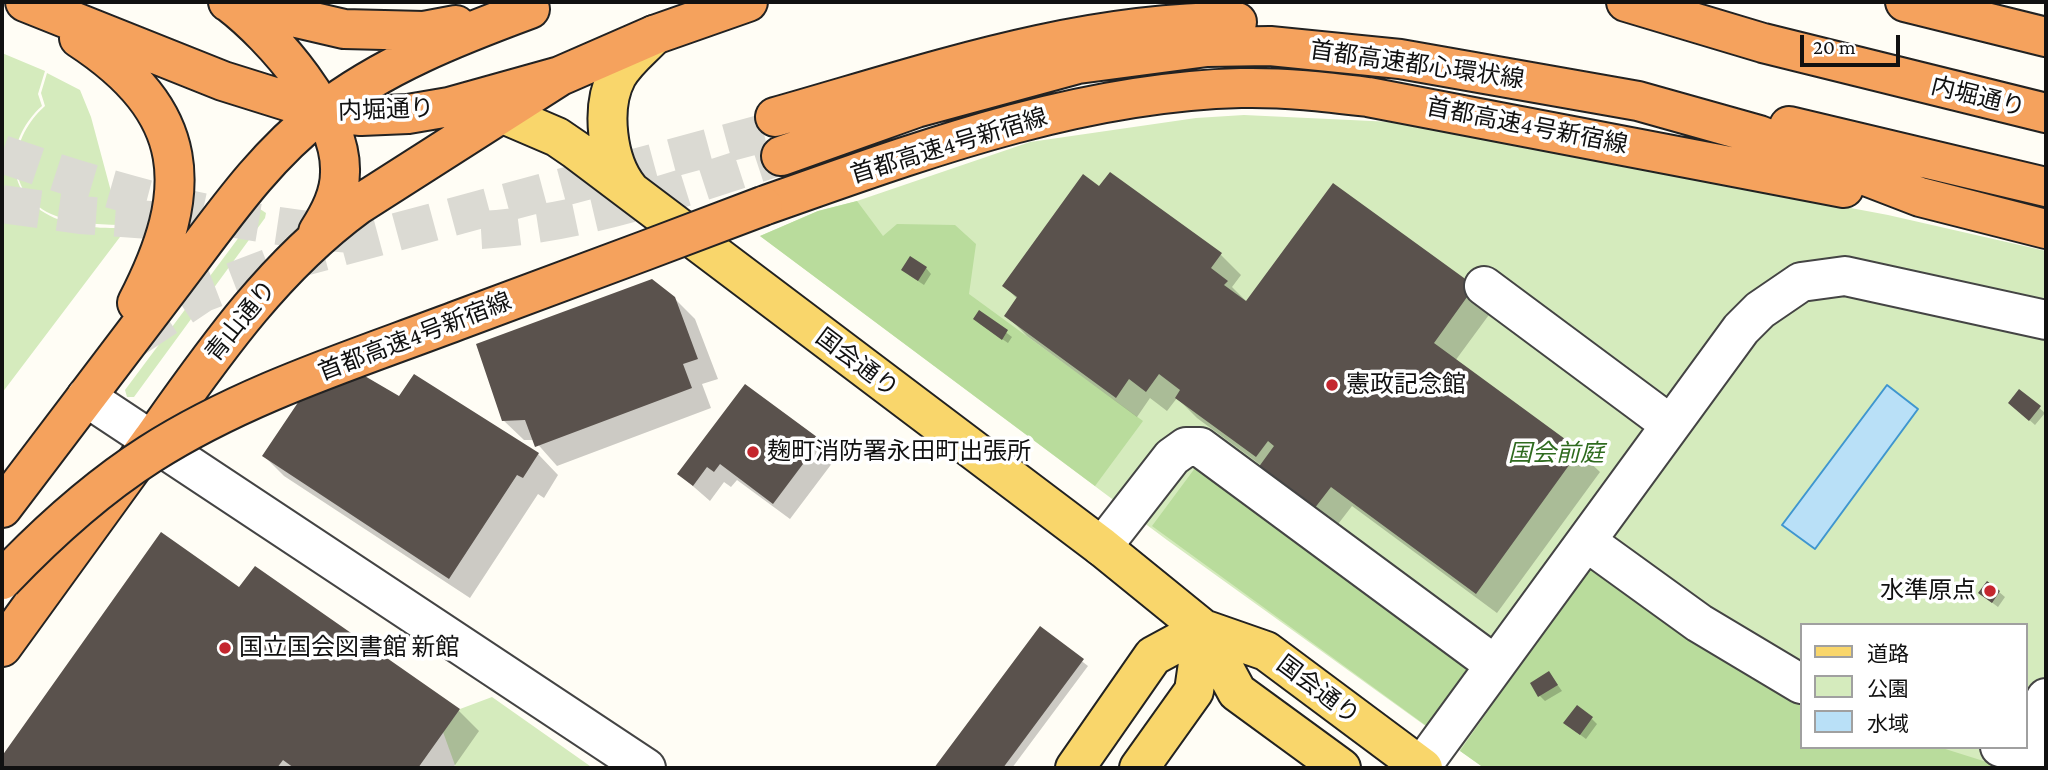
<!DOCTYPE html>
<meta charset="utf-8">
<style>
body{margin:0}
#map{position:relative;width:2048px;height:770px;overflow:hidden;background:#fffdf5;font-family:"Crimson Pro","Noto Sans JP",serif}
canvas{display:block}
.frame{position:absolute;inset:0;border:4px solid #111;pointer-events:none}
.legend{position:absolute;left:1800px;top:623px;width:228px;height:126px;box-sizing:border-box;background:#fff;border:2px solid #a0a0a0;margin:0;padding:9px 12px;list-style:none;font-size:21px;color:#111}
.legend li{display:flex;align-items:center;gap:14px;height:35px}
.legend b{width:35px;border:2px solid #a0a0a0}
.scale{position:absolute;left:1800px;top:35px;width:100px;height:32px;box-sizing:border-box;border:4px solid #111;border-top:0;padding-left:9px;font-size:21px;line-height:24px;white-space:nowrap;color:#111;-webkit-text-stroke:5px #fff;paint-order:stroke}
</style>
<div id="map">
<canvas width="2048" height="770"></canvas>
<div class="frame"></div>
<ul class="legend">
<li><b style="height:9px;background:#f9d66b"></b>道路</li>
<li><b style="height:19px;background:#d5ebbd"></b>公園</li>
<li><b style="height:19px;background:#b9e0f7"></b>水域</li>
</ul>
<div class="scale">20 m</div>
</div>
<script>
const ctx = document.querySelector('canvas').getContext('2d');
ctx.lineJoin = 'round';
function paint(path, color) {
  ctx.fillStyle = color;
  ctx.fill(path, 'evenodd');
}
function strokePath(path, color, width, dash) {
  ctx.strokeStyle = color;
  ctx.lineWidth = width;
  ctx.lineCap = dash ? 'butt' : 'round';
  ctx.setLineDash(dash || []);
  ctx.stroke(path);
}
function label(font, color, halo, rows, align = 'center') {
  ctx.font = font + ' "Crimson Pro","Noto Sans JP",serif';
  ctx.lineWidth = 7;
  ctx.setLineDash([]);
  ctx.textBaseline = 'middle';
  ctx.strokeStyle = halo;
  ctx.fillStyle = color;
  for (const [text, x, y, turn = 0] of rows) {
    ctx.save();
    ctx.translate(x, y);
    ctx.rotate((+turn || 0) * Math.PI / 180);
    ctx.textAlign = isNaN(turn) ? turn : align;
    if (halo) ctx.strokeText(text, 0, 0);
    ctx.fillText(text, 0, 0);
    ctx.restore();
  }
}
const green = new Path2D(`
 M2,53L45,71L38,94L42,106C8,136 2,187 45,213C69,227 94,228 120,228L123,233L2,393Z
 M47,73L80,90L91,117L120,225C95,224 73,224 51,214C2,190 10,137 45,106L41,93Z
 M1244,115L1393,122L1888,215L2046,251V768H1484L1167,540L760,236L818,211L857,201L1030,142L1196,118ZM1801,625H2025V747H1801Z
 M260,209L266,213L265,218L134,397H127L125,390Z
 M492,697L590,766L588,768H456L443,732L460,709Z`);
const forest = new Path2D(`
 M857,201L883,236L897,224L955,225L976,244L969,294L1143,421L1095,486L760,236L818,211Z
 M1198,464L1474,664L1428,727L1152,526Z
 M1595,558L1801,697V747H1939L1993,764L1991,768H1484L1460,751Z`);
const water = new Path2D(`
 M1887,385L1918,409L1815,549L1782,525Z`);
const shadow = new Path2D(`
 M1111,174L1221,255L1241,275L1232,287L1247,302L1333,185L1494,308L1455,361L1579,452L1600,472L1497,613L1352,506L1335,528L1262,466L1197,418L1177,398L1167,411L1150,398L1137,417L1027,336L1006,315L1018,300L1004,285Z
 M926,268L931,274L924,285L909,275Z
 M674,298L695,319L718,379L702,384L711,408L557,466L534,440H524L503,420Z
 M979,312L1012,337L1008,343L980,324Z
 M745,386L820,441L836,458L790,519L737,480L731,487L724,482L710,501L679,474Z
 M2020,391L2045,413L2035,425L2016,408Z
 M400,399L538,454L558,475L544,498L538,494L470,598L284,476L264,456Z
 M161,535L239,590L459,711L479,731L453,768H2V759Z
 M1999,592L2005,597L1998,607L1986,598Z
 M1040,629L1088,666L1012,768H936Z
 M1549,673L1562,691L1545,701L1540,696Z
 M1592,719L1597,724L1586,739L1571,728Z`);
const building = new Path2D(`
 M1110,172L1222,253L1211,268L1228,281L1224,285L1246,301L1333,183L1475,286L1434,343L1580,450L1476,594L1331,487L1314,509L1258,468L1274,446L1268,441L1256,457L1175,398L1180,390L1159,374L1146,392L1129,379L1116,398L1004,316L1017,297L1002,286L1083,174L1099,186Z
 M910,256L927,267L918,281L901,270Z
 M652,279L675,297L698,359L683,364L692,388L535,447L525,420L502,421L476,344Z
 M979,310L1008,330L1002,340L973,319Z
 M414,374L539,453L523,478L517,475L449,579L262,456L299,401L363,375L399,396Z
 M745,384L821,440L773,504L720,464L714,472L707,467L693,486L677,474Z
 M2019,389L2041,406L2029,421L2008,403Z
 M161,532L239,587L255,566L460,709L418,768H294L283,760L277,768H2V756Z
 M1987,581L2000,591L1992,603L1978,593Z
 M1040,626L1084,659L1003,768H934Z
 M1549,671L1558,685L1538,697L1530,683Z
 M1577,705L1593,717L1580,735L1563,723Z`);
const highwayTunnel = new Path2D(`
 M2,154C116,194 230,225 351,234
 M2,204L80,215L163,221
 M481,230C584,224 683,188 781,156
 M135,338L203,293L281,263L779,129`);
const minor = new Path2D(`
 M1484,286L1671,425
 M86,397L646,768
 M1587,542L1699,623L1801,684
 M1102,547L1172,457L1186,447H1200L1495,665
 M2025,736L2046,698
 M2000,747L2046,756
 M1421,767L1741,329L1760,310L1801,282L1845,276L2046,320`);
const major = new Path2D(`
 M501,113L557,137L576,150L1102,547L1203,629L1266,651L1423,768
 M629,189C607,162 600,108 617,76C626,60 642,48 654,35
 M1203,629L1237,692L1341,768
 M1075,768L1153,656L1203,629
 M1139,768L1194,691L1203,629`);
const highway = new Path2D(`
 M25,2L223,81L322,112L361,116L408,114L449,107L560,76L654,35L748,2
 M228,2L344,29L424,31L456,25
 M1626,2L1763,43L2046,113
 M1905,2L2046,37
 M230,3C273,36 342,114 340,172C340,194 330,213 318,232
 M79,38C192,112 196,189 137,303
 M775,117C927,74 1077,21 1237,22
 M1789,126L2046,187
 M781,156L916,108L1078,64L1207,47L1270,46L1400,59L1638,101L1759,135L1920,197L2046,229
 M763,206C917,152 1076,92 1241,88C1284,87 1326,92 1368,97L1844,188
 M2,508C59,432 117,356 175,280C220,221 262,158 321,113C383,65 457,36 530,9
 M2,647C52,578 102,509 152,440C213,354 272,268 358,205L560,76`);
const highwayBridge = new Path2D(`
 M2,580C47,533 95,489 150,454C244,394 353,360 456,321C558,283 661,245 763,206`);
const markers = [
 [1332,385,7,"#c4262e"],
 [753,452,7,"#c4262e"],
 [1990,591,7,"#c4262e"],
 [225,648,7,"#c4262e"]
];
const streetNames = [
 ["首都高速都心環状線",1417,65,8],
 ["内堀通り",1978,97,14],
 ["内堀通り",386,110,-2],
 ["首都高速4号新宿線",1527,126,11],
 ["首都高速4号新宿線",949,146,-17],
 ["青山通り",241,321,-51],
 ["首都高速4号新宿線",415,337,-21],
 ["国会通り",857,363,37],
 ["国会通り",1318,690,37]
];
const poiNames = [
 ["憲政記念館",1346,385],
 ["麹町消防署永田町出張所",767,452],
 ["水準原点",1976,591,"right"],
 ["国立国会図書館 新館",239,648]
];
const parkNames = [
 ["国会前庭",1556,454]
];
paint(green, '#d5ebbd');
paint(forest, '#b9dc9c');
paint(water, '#b9e0f7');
strokePath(water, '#3f96cf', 2);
paint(shadow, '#0003');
paint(building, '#5a524d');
strokePath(highwayTunnel, '#dbdad3', 38, [38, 19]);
strokePath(minor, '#444', 42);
strokePath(major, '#222', 42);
strokePath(highway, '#222', 42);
strokePath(minor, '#fff', 38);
strokePath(major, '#f9d66b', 38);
strokePath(highway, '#f5a25d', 38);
strokePath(highwayBridge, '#222', 42, []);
strokePath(highwayBridge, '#f5a25d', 38);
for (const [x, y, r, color] of markers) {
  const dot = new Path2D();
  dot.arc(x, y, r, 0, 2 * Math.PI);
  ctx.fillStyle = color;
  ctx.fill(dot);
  strokePath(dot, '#fff', 2.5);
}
label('24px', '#111', '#fff', streetNames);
label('24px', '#111', '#fff', poiNames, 'left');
label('italic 24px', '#2f6b1f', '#fff', parkNames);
</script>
